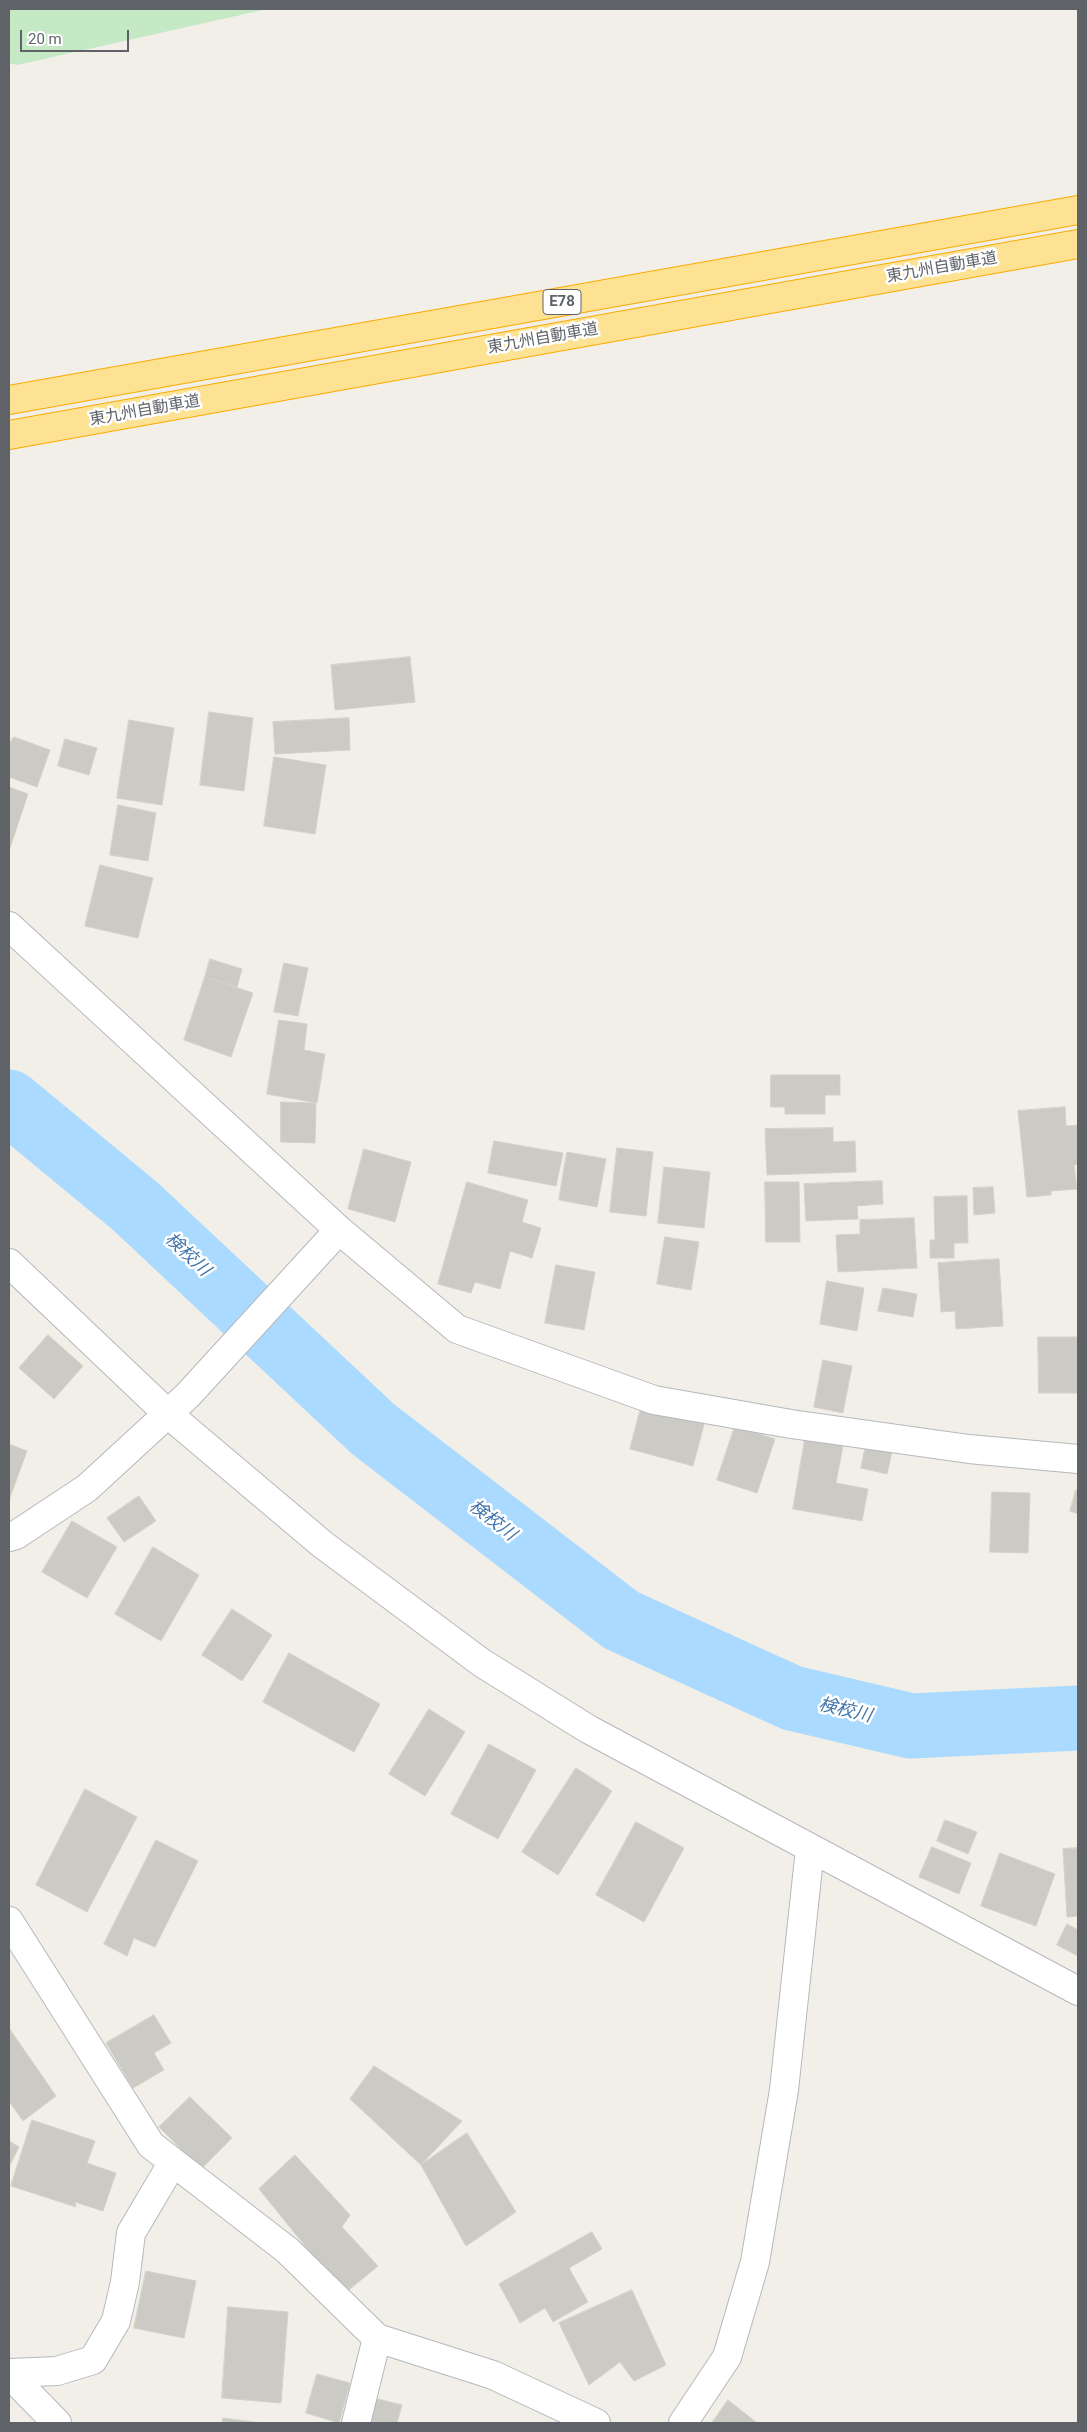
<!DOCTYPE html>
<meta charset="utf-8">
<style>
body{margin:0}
#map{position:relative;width:1087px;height:2432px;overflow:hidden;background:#f1efe8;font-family:Roboto,sans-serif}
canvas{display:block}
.frame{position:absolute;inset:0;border:10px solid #5f6368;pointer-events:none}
.scale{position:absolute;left:20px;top:30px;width:109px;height:22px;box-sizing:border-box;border:2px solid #5f6368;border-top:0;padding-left:6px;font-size:15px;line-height:18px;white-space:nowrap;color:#5f6368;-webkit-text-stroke:4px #fff;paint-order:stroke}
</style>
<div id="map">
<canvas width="1087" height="2432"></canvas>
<div class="frame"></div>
<div class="scale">20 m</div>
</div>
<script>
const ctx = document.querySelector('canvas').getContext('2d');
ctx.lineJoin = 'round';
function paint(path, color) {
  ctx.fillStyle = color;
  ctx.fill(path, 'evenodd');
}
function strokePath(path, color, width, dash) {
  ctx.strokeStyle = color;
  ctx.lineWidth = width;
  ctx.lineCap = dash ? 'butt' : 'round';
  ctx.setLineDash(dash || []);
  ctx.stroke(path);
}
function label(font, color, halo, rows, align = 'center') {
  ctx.font = font + ' Roboto,"Noto Sans JP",sans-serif';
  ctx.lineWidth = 5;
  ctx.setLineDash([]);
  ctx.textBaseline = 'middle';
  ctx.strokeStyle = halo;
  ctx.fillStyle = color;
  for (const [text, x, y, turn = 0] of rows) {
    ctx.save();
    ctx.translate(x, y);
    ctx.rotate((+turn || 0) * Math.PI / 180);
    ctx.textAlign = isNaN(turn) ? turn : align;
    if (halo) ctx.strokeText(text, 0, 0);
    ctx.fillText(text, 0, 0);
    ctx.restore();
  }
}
const green = new Path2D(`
 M9,9H267L17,65L9,63Z`);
const river = new Path2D(`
 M9,1102L135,1206L373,1429L621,1620L792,1698L911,1726L1078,1718`);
const building = new Path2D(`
 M410,657L415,702L335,710L331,665Z
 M209,712L253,718L244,791L200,785Z
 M349,718L350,750L275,754L273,722Z
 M129,720L174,728L162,805L117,798Z
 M14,737L50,750L37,787L9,777V744Z
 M65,739L97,748L89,775L58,766Z
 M274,757L326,765L315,834L264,826Z
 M9,787L28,794L9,851Z
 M118,805L156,813L148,861L110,855Z
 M100,865L153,878L138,938L85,926Z
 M210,959L242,969L237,987L205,977Z
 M284,963L308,968L298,1016L274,1012Z
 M205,977L253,993L231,1057L184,1040Z
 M279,1020L307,1024L304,1050L325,1054L317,1103L267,1094Z
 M771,1075H840V1095H825V1114H785V1107H771Z
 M281,1102L316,1103L315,1143L281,1142Z
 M1065,1107L1066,1126L1078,1125V1164L1074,1165L1077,1189L1051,1191V1195L1027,1197L1018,1111Z
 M833,1128V1142L855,1141L856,1172L767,1175L765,1129Z
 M494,1141L563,1153L556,1186L488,1173Z
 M617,1148L653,1152L646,1216L610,1212Z
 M364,1149L411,1162L395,1222L348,1209Z
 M567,1152L606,1159L597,1207L559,1200Z
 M664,1167L710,1172L704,1228L658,1223Z
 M882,1181L883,1204L857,1206L858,1219L806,1221L804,1184Z
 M467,1182L528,1200L522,1222L541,1228L532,1258L510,1251L500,1289L475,1282L471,1293L438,1284Z
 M765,1182H799L800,1242H766Z
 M993,1187L995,1213L974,1215L973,1188Z
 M967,1196L968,1243H954V1258H930V1240H935L934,1197Z
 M914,1218L917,1268L838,1272L836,1235L860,1234V1220Z
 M665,1237L699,1242L691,1290L657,1284Z
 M999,1259L1003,1326L956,1329L955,1311L941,1312L938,1263Z
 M556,1265L595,1272L584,1330L545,1323Z
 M827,1281L864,1288L857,1331L820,1324Z
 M883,1288L917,1294L913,1317L878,1311Z
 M48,1335L83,1366L54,1399L19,1368Z
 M1038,1337H1078V1393H1039Z
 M823,1360L852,1366L843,1413L814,1407Z
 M642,1404L705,1421L693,1466L630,1449Z
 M735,1426L775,1439L757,1493L717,1480Z
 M806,1433L844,1440L836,1483L868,1489L862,1521L793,1509Z
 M867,1441L893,1447L887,1474L861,1468Z
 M9,1444L27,1451L9,1500Z
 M1076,1490L1078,1491V1514L1070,1511Z
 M992,1492L1030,1493L1028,1553L990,1552Z
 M139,1496L156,1521L124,1542L107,1518Z
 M72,1521L117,1547L87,1598L42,1572Z
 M153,1547L199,1575L161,1641L115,1614Z
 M232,1609L272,1635L242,1681L202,1655Z
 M289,1653L380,1704L354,1752L263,1702Z
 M429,1709L465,1732L425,1796L389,1774Z
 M489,1744L536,1770L498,1839L451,1814Z
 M576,1768L612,1791L558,1875L522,1852Z
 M85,1789L137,1817L87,1912L36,1885Z
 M945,1820L977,1832L968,1854L937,1841Z
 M636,1822L684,1848L644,1922L596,1895Z
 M156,1840L198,1861L155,1947L134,1938L127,1956L104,1944Z
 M932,1847L971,1863L959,1894L919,1877Z
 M1078,1848V1916L1067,1917L1063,1849Z
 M1000,1853L1055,1874L1036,1926L981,1906Z
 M1067,1924L1078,1930V1956L1057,1945Z
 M154,2015L171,2043L154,2053L164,2070L133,2088L106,2043Z
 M9,2028L56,2096L23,2121L9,2101Z
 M374,2066L462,2121L421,2165L350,2099Z
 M190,2097L232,2138L201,2169L159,2127Z
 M32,2120L95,2141L87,2163L116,2173L103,2211L75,2202L76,2207L11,2186Z
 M467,2133L516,2212L466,2246L421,2165Z
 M9,2141L19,2147L9,2167Z
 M295,2155L350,2215L342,2227L378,2266L344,2294L259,2189Z
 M592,2232L602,2249L569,2268L588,2302L553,2322L545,2308L520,2323L499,2284Z
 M146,2271L196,2281L184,2338L134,2328Z
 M632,2290L666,2365L634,2381L620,2362L589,2385L559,2323Z
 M228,2307L288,2312L281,2403L222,2398Z
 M317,2374L350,2383L339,2423L306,2413Z
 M370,2397L402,2405L397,2423H364Z
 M728,2400L757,2423H712Z
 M223,2418L261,2423H222Z`);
const minor = new Path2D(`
 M9,926L339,1230L457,1329L654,1400L791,1424L969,1449L1078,1459
 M9,1263L168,1414L322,1544L482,1663L588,1729L1078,1991
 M9,1537L16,1535L87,1488L188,1395L339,1230
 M9,1921L151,2145L287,2250L377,2338L493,2375L596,2423
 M9,2373L57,2371L93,2360L116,2321L125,2282L131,2233L173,2162
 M9,2374L57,2423
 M356,2423L377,2338
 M683,2423L727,2357L755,2262L784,2090L810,1849`);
const highway = new Path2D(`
 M9,400L1078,210
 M9,435L1078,244`);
const shields = [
 [562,302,38]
];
const shieldNames = [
 ["E78",562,302]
];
const streetNames = [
 ["東九州自動車道",942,268,-10],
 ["東九州自動車道",543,339,-10],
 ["東九州自動車道",145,411,-10]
];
const waterNames = [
 ["検校川",187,1255,43],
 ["検校川",492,1521,38],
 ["検校川",845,1711,13]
];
paint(green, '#c5e8c5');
strokePath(river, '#aadaff', 65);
paint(building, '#cccac5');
strokePath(building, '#d6d1c6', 1);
strokePath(minor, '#b5b8bc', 30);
strokePath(highway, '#f9ab00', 30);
strokePath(minor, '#fff', 28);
strokePath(highway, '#fde293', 28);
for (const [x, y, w] of shields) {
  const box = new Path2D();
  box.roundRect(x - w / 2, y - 12.5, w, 25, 4);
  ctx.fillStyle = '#fff';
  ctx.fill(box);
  strokePath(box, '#5f6368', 1);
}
label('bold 15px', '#5f6368', null, shieldNames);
label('16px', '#5f6368', '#fff', streetNames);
label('italic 18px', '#4174aa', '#fff', waterNames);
</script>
